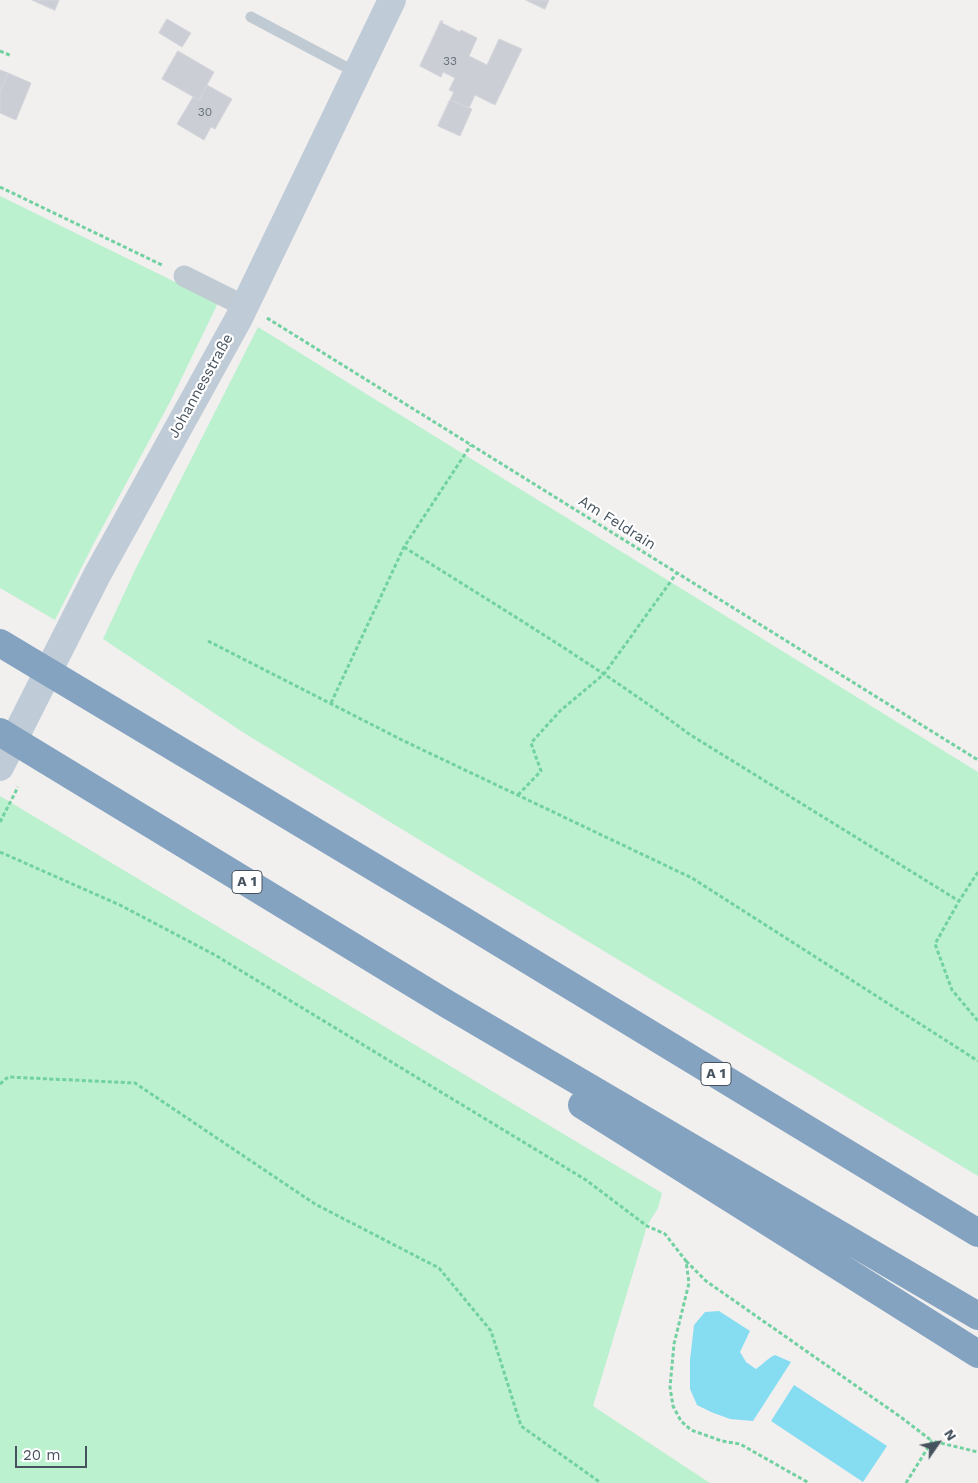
<!DOCTYPE html>
<meta charset="utf-8">
<style>
body{margin:0}
#map{position:relative;width:978px;height:1483px;overflow:hidden;background:#f2efef;font-family:"Work Sans",sans-serif}
canvas{display:block}
.north{position:absolute;left:913px;top:1418px;width:50px;height:50px;-webkit-text-stroke:4px #fff;paint-order:stroke;rotate:57deg;font-size:14px;font-weight:700;line-height:20px;text-align:center;color:#46535e}
.north::after{content:'';display:block;margin:auto;width:18px;height:22px;background:#46535e;clip-path:polygon(50% 0,100% 100%,50% 72%,0 100%)}
.scale{position:absolute;left:15px;top:1446px;width:72px;height:22px;box-sizing:border-box;border:2px solid #46535e;border-top:0;padding-left:6px;font-size:15px;line-height:18px;white-space:nowrap;color:#46535e;-webkit-text-stroke:4px #fff;paint-order:stroke}
</style>
<div id="map">
<canvas width="978" height="1483"></canvas>
<div class="north">N</div>
<div class="scale">20 m</div>
</div>
<script>
const ctx = document.querySelector('canvas').getContext('2d');
ctx.lineJoin = 'round';
function paint(path, color) {
  ctx.fillStyle = color;
  ctx.fill(path, 'evenodd');
}
function strokePath(path, color, width, dash) {
  ctx.strokeStyle = color;
  ctx.lineWidth = width;
  ctx.lineCap = dash ? 'butt' : 'round';
  ctx.setLineDash(dash || []);
  ctx.stroke(path);
}
function label(font, color, halo, rows, align = 'center') {
  ctx.font = font + ' "Work Sans",sans-serif';
  ctx.lineWidth = 4.5;
  ctx.setLineDash([]);
  ctx.textBaseline = 'middle';
  ctx.strokeStyle = halo;
  ctx.fillStyle = color;
  for (const [text, x, y, turn = 0] of rows) {
    ctx.save();
    ctx.translate(x, y);
    ctx.rotate((+turn || 0) * Math.PI / 180);
    ctx.textAlign = isNaN(turn) ? turn : align;
    if (halo) ctx.strokeText(text, 0, 0);
    ctx.fillText(text, 0, 0);
    ctx.restore();
  }
}
const green = new Path2D(`
 M0,196L218,303L170,402L94,543L55,620L0,588Z
 M258,327L978,772V1176L436,850L244,733L103,639L135,570Z
 M0,796L662,1193L658,1208L647,1226L593,1406L710,1483H0Z`);
const water = new Path2D(`
 M719,1311L750,1331L740,1352L746,1362L756,1369C763,1364 768,1358 775,1355L791,1362L753,1421L730,1419L711,1412L697,1405L690,1389V1360L694,1325L705,1312Z
 M794,1385L887,1446L863,1482L771,1421Z`);
const building = new Path2D(`
 M32,0H59L55,10Z
 M526,0H549L545,9Z
 M167,19L191,33L182,47L159,33Z
 M441,21H443L442,23L460,32L461,30L477,38L469,56L487,65L499,39L522,49L495,105L475,95L469,108L450,100L454,92L449,90L455,78L443,72L441,77L420,66Z
 M178,51L214,72L199,100L162,79Z
 M0,70L8,73L0,93Z
 M8,73L31,83L16,120L0,113V93Z
 M207,85L232,99L215,129L211,127L204,140L177,124L193,97L199,100Z
 M450,100L472,109L460,136L438,126Z`);
const path = new Path2D(`
 M0,51L12,56
 M0,187L164,266
 M267,318L978,760
 M404,547C500,608 598,666 689,734L959,901
 M208,641L404,741L692,878L978,1061
 M331,703L404,547L471,445
 M518,795L541,771L531,743L560,711L604,674L676,574
 M0,822L18,787
 M0,852L120,905L215,955L586,1180L647,1226L665,1234L686,1261L689,1283L674,1344L670,1387L673,1406L681,1421L691,1430L722,1441L740,1444L809,1483
 M978,872L959,901L935,944L952,990L978,1021
 M0,1084L8,1077L135,1083L315,1204L439,1268L491,1331L521,1426L601,1483
 M686,1261L706,1281L902,1418L932,1441
 M906,1483L932,1441L978,1452`);
const lane = new Path2D(`
 M251,17L357,73`);
const street = new Path2D(`
 M184,276L244,306`);
const secondary = new Path2D(`
 M0,767L97,575L239,318L392,0`);
const highway = new Path2D(`
 M0,643L454,915L978,1233
 M0,732L447,1004L978,1316
 M582,1105L978,1354`);
const numberNames = [
 ["33",450,61],
 ["30",205,112]
];
const shields = [
 [247,882,30],
 [716,1074,30]
];
const shieldNames = [
 ["A 1",247,882],
 ["A 1",716,1074]
];
const streetNames = [
 ["Johannesstraße",201,386,-61],
 ["Am Feldrain",617,523,32]
];
paint(green, '#bbf1cf');
paint(water, '#86ddf1');
paint(building, '#cbced4');
strokePath(building, '#d3d5db', 1);
strokePath(path, '#71d1a0', 3, [4, 2.5]);
strokePath(lane, '#bfcad2', 11);
strokePath(street, '#bfcad2', 21);
strokePath(secondary, '#bfcbd7', 28);
strokePath(highway, '#84a3c0', 28);
label('12px', '#67727c', null, numberNames);
for (const [x, y, w] of shields) {
  const box = new Path2D();
  box.roundRect(x - w / 2, y - 11.5, w, 23, 4);
  ctx.fillStyle = '#fff';
  ctx.fill(box);
  strokePath(box, '#46535e', 1);
}
label('bold 14px', '#46535e', null, shieldNames);
label('15px', '#46535e', '#fff', streetNames);
</script>
